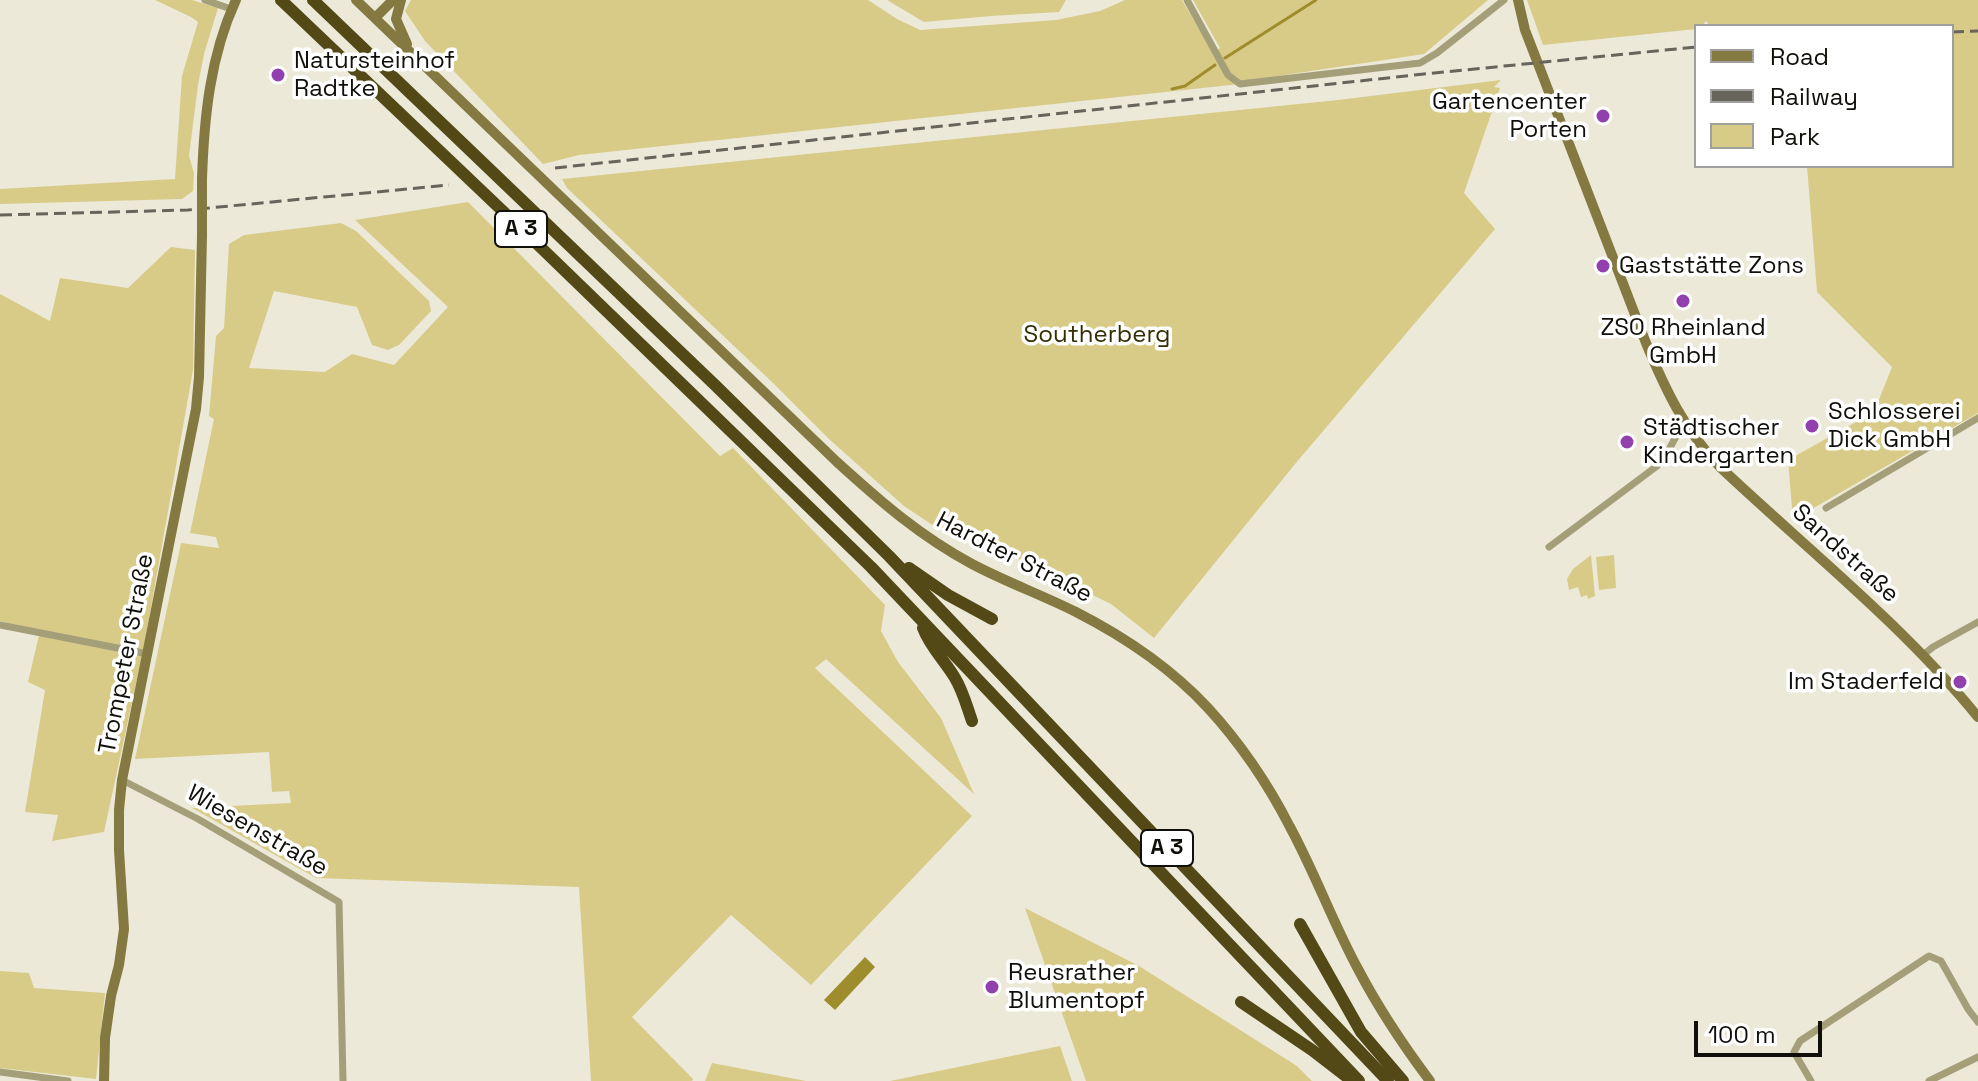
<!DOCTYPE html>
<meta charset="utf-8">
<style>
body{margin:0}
#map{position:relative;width:1978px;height:1081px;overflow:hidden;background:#ece9d9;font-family:"Space Grotesk",sans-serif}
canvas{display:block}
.legend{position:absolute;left:1694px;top:24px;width:260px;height:144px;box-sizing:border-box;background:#fff;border:2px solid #9f9f9d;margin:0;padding:10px 14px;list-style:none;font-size:24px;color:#100f0a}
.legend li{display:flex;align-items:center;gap:16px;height:40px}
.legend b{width:40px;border:2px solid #9f9f9d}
.scale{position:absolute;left:1694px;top:1021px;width:128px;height:36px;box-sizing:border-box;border:4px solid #100f0a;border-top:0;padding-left:10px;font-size:24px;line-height:28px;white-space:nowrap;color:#100f0a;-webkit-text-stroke:6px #fff;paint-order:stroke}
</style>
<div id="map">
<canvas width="1978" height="1081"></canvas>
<ul class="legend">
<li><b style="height:10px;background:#847940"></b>Road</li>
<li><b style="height:10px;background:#66645b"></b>Railway</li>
<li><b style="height:22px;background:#d8cb88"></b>Park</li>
</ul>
<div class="scale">100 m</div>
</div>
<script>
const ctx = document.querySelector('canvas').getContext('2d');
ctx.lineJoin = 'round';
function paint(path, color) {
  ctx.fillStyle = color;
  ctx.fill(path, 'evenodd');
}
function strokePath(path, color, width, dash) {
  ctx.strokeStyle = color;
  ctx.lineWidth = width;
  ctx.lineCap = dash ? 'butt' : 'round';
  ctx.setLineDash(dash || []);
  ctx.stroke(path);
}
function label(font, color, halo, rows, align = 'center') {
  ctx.font = font + ' "Space Grotesk",sans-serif';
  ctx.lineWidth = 7;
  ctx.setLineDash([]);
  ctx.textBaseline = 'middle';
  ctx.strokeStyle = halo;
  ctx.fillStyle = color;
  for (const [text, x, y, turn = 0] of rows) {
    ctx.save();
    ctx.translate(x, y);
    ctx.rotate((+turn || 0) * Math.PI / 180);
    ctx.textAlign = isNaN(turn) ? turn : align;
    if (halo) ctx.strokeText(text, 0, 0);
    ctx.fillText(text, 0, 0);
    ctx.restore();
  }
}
const green = new Path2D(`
 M155,0H192L218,8L204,54L198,85L189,156L194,173L193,191L182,199L0,204V189L175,179L182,76L198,22L191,17Z
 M411,0H868L897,19L920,30L1056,20L1100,11L1125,0H1182L1213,53L1220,48L1193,0H1488L1424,54L1285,75L1240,84L579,155L543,164L425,41L405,11Z
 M887,0H1066L1059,12L991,16L924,22Z
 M1527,0H1978V413L1793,520L1788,460L1874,412L1892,367L1817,292L1807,166H1952V26H1710L1706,21L1702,26H1696V29L1543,45Z
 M1501,80L1494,87L1500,88L1464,193L1495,229L1295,464L1154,638L1111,604L965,533L934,526L904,506L829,439L772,382L567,188L562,179L1338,100Z
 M468,202L720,456L733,448L885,605L881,631L898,662L941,718L974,794L826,659L815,668L972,816L811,985L731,915L632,1017L693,1079L692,1081H591L579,887L316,878L192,808L291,803L289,791L272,792L269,752L135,759L181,543L219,548L216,537L190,533L214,419L209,416L216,336L224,328L229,244L244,235L341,223L356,231L429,301L431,311L399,345L388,350L372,345L357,307L274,291L249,368L325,372L352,354L394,365L448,307L355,220Z
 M171,247L195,250L193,370L144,647L104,832L52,841L58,815L25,812L45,690L28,682L40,631L0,621V294L50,321L60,278L128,288Z
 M1591,555L1595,596L1588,599L1587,595L1581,597L1578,587L1569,590L1567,579L1573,569Z
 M1614,555L1616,588L1599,590L1596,557Z
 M1025,908L1139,966L1297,1066L1312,1081H1086Z
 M0,971L29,973L34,988L105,993L96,1079L0,1068Z
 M1060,1046L1072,1081H890Z
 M712,1063L806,1081H705Z`);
const water = new Path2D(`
 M865,957L875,967L835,1010L824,1000Z`);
const stream = new Path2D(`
 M1225,58L1316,0
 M1172,89L1185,86L1215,65`);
const street = new Path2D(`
 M205,0L231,9
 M1187,0L1228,75L1240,84L1420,63L1437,53L1504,0
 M1826,508L1978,418
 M1549,547L1657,466L1667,453L1684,422
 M0,625L148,654
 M1923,655L1933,647L1978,622
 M122,780L198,819L339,902L343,1081
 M0,1072L68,1081
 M1811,1081L1794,1052L1800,1041L1929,956L1941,961L1968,1009L1978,1022
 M1929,1081L1978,1057`);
const secondary = new Path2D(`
 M356,0L837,462C881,502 920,536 972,564C1006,582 1042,595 1076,612C1125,637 1171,668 1208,708C1241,744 1268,784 1290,827C1315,873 1333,923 1358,969C1379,1009 1403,1045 1430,1081
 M401,0L396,19L407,44
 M1518,0L1525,30L1646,343C1666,391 1684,429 1720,467C1807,549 1902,624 1978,717
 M375,18L393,0
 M202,179C204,118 210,56 236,0
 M104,1081L105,1038L111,996L119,965L124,929L119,850V810L122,780L196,409L199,377L202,235`);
const highway = new Path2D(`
 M281,0L530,237L871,567L1359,1081
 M313,0L716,386L889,556L1388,1081
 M909,568L948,595L992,619
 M923,628C930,647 945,661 955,678C963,691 967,707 972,721
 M1300,924L1361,1032L1403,1081
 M1241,1002L1312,1050L1347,1077`);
const rail = new Path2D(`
 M1952,32L1978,31
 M555,168L1424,74L1696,47
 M0,215L188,210L449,185`);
const secondaryBridge = new Path2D(`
 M202,179V235`);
const markers = [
 [278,75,8,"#9340af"],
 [1603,116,8,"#9340af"],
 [1603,266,8,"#9340af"],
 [1683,301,8,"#9340af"],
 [1812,426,8,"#9340af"],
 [1627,442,8,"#9340af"],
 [1960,682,8,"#9340af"],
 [992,987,8,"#9340af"]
];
const shields = [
 [521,229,52],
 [1167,848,52]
];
const shieldNames = [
 ["A 3",521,229],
 ["A 3",1167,848]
];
const poiNames = [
 ["Natursteinhof",294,61],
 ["Radtke",294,89],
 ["Gartencenter",1587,102,"right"],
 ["Porten",1587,130,"right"],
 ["Gaststätte Zons",1619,266],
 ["ZSO Rheinland",1683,328,"center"],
 ["GmbH",1683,356,"center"],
 ["Schlosserei",1828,412],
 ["Dick GmbH",1828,440],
 ["Städtischer",1643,428],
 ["Kindergarten",1643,456],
 ["Im Staderfeld",1944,682,"right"],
 ["Reusrather",1008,973],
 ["Blumentopf",1008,1001]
];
const parkNames = [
 ["Southerberg",1097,335]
];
const streetNames = [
 ["Sandstraße",1845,554,42],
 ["Hardter Straße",1014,558,27],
 ["Trompeter Straße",127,654,-79],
 ["Wiesenstraße",257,831,30]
];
paint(green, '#d8cb88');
paint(water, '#9e8d2d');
strokePath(stream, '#9e8d2d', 3);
strokePath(street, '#a49e79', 7);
strokePath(secondary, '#847940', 10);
strokePath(highway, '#524917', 12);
strokePath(rail, '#66645b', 3, [12, 6]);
strokePath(secondaryBridge, '#847940', 10);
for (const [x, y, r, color] of markers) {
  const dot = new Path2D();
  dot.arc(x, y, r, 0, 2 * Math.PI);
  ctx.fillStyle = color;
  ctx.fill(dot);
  strokePath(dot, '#fff', 3);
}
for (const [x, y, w] of shields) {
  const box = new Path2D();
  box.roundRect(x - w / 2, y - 18, w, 36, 6);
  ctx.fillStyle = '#fff';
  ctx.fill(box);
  strokePath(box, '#100f0a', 2);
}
label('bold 22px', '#100f0a', null, shieldNames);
label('24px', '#100f0a', '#fff', poiNames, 'left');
label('24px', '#352e04', '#fff', parkNames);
label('24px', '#100f0a', '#fff', streetNames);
</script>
